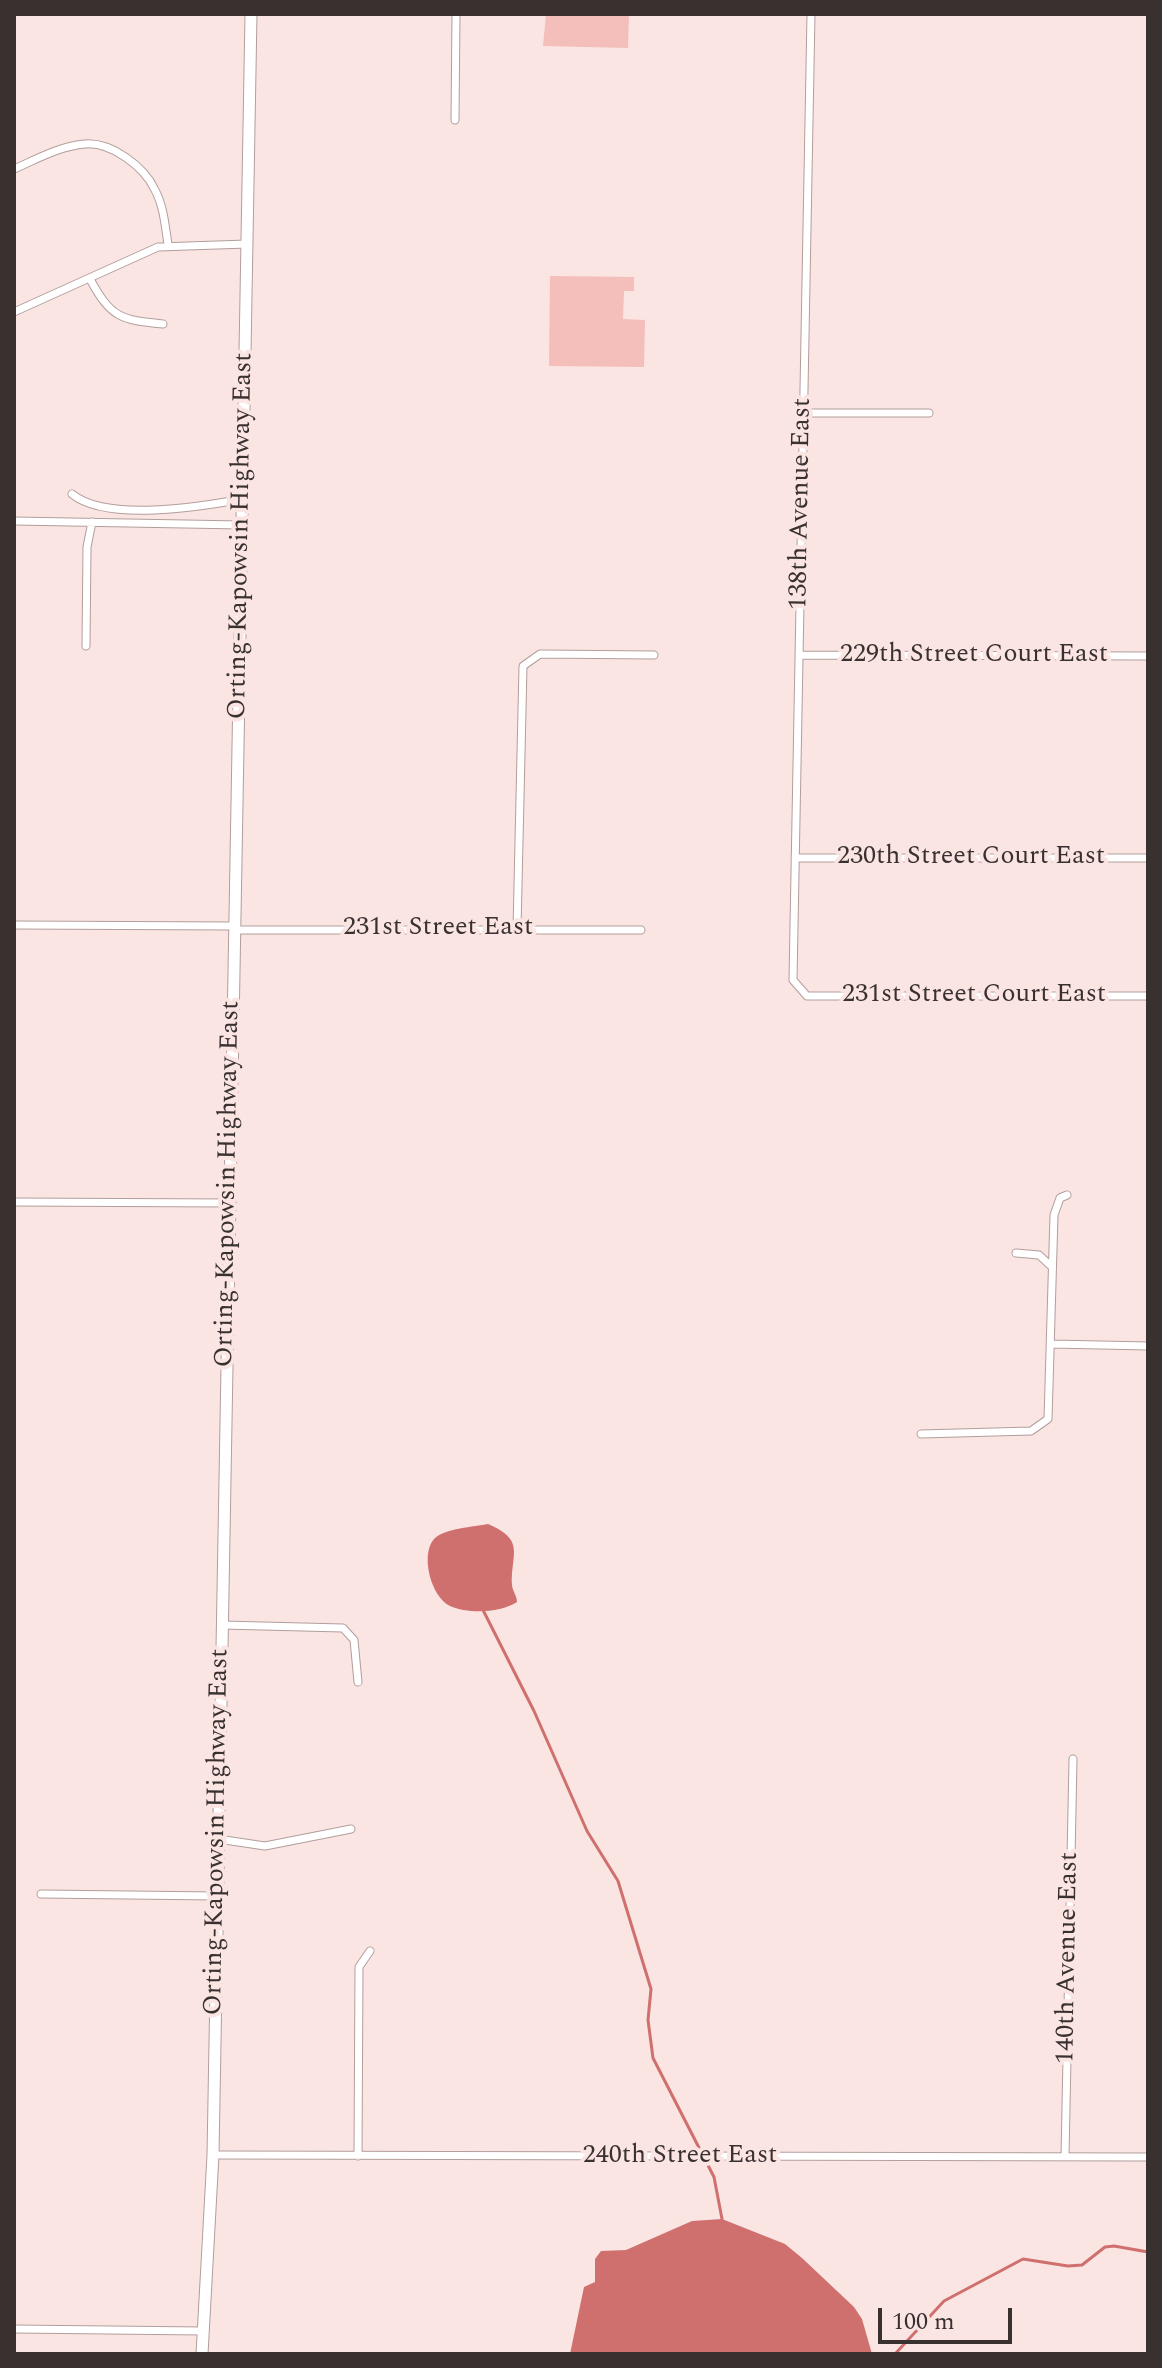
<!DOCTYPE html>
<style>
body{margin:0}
#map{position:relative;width:1162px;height:2368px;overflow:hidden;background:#fae5e3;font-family:Spectral,serif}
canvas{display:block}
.frame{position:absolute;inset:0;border:16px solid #393130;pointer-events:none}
.scale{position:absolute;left:878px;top:2308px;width:134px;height:36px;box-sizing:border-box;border:4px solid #393130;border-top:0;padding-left:10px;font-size:24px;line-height:28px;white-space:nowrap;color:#393130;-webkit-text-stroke:6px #fae5e3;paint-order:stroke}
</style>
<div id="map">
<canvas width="1162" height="2368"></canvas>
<div class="frame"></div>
<div class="scale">100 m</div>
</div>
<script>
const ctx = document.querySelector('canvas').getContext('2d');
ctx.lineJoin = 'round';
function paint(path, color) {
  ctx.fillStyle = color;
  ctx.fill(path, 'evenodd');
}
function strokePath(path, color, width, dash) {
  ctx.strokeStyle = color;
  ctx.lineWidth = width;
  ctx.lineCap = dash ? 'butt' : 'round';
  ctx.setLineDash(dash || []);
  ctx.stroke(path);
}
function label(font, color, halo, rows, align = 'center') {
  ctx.font = font + ' Spectral,serif';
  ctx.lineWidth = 8;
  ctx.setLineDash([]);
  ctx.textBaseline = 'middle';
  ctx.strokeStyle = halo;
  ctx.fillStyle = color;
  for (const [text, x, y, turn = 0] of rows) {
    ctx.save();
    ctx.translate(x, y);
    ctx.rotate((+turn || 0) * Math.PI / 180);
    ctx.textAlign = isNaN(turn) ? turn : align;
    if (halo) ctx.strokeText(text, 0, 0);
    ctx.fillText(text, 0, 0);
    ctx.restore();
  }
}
const green = new Path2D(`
 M546,14H629L628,48L543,46Z
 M550,276L634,277V291H624L623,319L645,320L644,367L549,366Z`);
const water = new Path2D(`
 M488,1524C526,1540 511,1554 512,1584C512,1591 517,1595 517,1602C500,1613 468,1614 450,1606C431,1597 420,1555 434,1539C445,1528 474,1527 488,1524Z
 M722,2219L785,2244L802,2258L854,2307L862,2319L872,2354H570L584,2287L595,2282V2259L601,2251L626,2250L692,2221Z`);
const stream = new Path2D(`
 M482,1608L534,1711L587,1831L618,1881L651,1989L648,2020L653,2058L714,2177L722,2219
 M895,2354L944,2301L1023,2259L1068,2266L1082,2265L1105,2247L1114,2246L1148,2252`);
const street = new Path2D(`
 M811,14L793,980L807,996H1148
 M455,120L456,14
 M14,169C37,159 60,146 85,144C111,142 144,166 155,190C164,207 165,226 168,244
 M90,279C111,318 121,320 163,324
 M14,312L158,247L247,244
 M804,413H929
 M72,494C106,522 200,507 242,499
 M14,521L242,525
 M86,646L87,547L92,522
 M799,655L1148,656
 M795,858H1148
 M14,925L234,926
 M517,929L523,666L540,654L654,655
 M234,930H641
 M14,1202L229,1203
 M1016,1253L1039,1255L1051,1266
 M1052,1344L1148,1346
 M921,1434L1031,1431L1048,1419L1054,1215L1060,1198L1067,1195
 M222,1625L343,1628L354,1640L358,1682
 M218,1839L265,1846L351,1829
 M41,1894L217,1896
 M213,2155L1148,2157
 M358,2156L359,1967L370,1951
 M1065,2157L1073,1759
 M14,2329L203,2331`);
const secondary = new Path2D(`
 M202,2354L213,2155L251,14`);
const streetNames = [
 ["138th Avenue East",802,504,-89],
 ["Orting-Kapowsin Highway East",242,536,-89],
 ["229th Street Court East",974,656],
 ["230th Street Court East",971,858],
 ["231st Street East",438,929],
 ["231st Street Court East",974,996],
 ["Orting-Kapowsin Highway East",229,1184,-89],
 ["Orting-Kapowsin Highway East",218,1832,-89],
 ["140th Avenue East",1069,1958,-89],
 ["240th Street East",680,2157]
];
paint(green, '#f4bebb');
paint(water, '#cf706e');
strokePath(stream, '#cf706e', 3);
strokePath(street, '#b29e9c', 9);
strokePath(secondary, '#b29e9c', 13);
strokePath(street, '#fff', 7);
strokePath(secondary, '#fff', 11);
label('26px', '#393130', '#fae5e3', streetNames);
</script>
